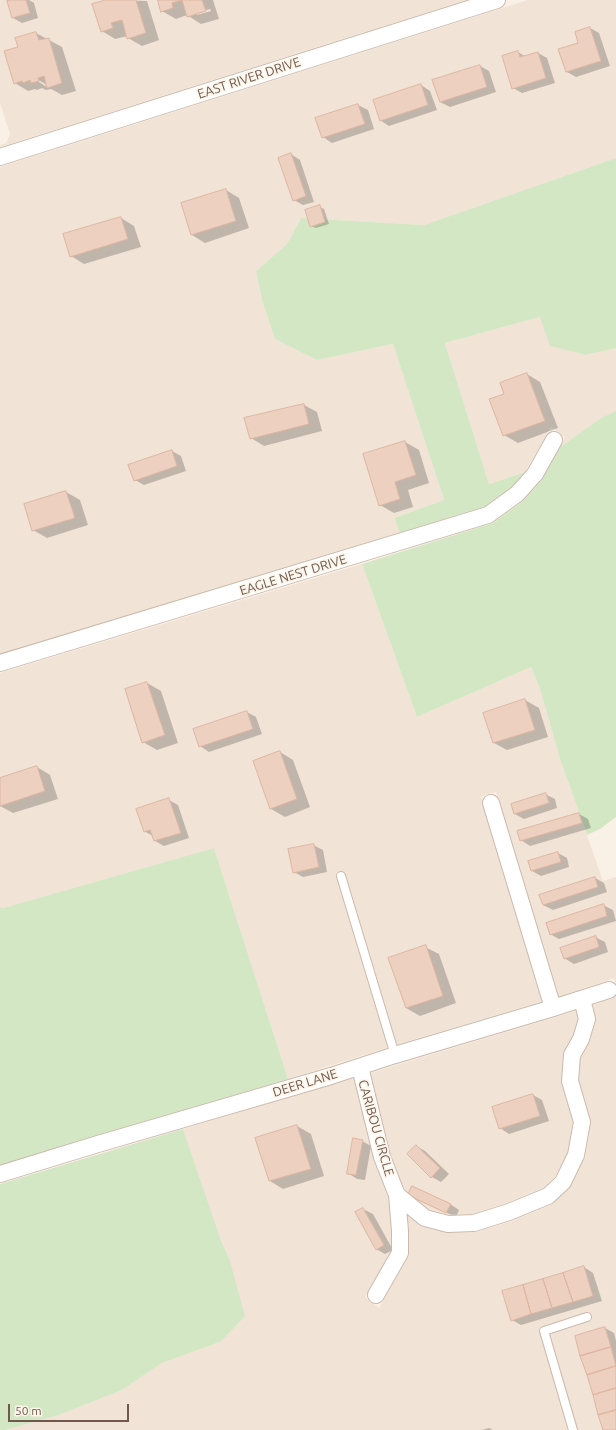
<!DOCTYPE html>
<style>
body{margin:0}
#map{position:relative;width:616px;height:1430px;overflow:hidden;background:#faf1e6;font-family:Ubuntu,sans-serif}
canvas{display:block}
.scale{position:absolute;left:8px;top:1404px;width:121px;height:18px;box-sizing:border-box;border:2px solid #71584d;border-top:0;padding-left:5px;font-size:12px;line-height:14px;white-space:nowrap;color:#71584d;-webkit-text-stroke:3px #fdf6eb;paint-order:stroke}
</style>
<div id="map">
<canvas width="616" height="1430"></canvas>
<div class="scale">50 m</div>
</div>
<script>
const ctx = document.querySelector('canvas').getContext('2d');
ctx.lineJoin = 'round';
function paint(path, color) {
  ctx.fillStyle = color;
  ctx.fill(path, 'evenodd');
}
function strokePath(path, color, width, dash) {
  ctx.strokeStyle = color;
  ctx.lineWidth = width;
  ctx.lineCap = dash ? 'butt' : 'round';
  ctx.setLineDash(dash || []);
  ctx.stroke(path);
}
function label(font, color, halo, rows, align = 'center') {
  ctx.font = font + ' Ubuntu,sans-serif';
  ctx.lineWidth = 3.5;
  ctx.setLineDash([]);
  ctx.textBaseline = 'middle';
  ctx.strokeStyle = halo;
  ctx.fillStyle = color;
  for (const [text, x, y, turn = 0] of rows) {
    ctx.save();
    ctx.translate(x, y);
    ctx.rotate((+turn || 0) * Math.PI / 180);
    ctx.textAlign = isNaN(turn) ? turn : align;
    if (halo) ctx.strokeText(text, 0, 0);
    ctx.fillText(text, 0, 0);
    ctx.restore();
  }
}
const residential = new Path2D(`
 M0,0H466L0,147V145L6,143L10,134L0,103Z
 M528,0H616V158L424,225L301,218L287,244L256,271L262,300L275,339L317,360L393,344L444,500L394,518L400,533L0,654V167Z
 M540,317L586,355L616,348V411L601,418L560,447L565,437L551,427L525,472L489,484L445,343Z
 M362,564L417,717L531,667L540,689L560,759L603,881L616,877V984L614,978L558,997L496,792L481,796L543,1001L392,1046L288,1079L214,848L3,908L0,907V673Z
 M616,997V1430H5L59,1415L122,1390L162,1363L220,1342L229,1258L222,1243L183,1129L354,1078L374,1158L388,1197L392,1230V1250L365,1297L379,1308L407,1259L409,1254V1231L407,1214L423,1227L447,1233L476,1232L512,1221L551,1205L570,1187L585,1157L590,1125L578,1081L580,1059L589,1042L595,1023V1017L592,1006Z
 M576,1011L578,1018L574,1034L564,1053L562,1079L573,1122L569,1151L556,1175L543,1188L506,1203L472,1214H448L427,1209L404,1191V1186H402L390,1154L370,1073Z`);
const green = new Path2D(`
 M616,158V348L586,355L550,346L540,317L445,343L489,484L525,472L512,487L484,507L400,533L394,518L444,500L393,344L317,360L275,339L262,300L256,271L287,244L301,218L424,225Z
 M616,411V817L600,829L587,835L560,759L540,689L531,667L417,717L362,564L493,523L522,502L541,481L560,447L601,418Z
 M214,848L288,1079L0,1165V907L3,908Z
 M183,1129L222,1243L229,1258L245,1316L220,1342L162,1363L122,1390L59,1415L5,1430H0V1184Z`);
const shadow = new Path2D(`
 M16,0H29L34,3L38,18L22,23L13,18Z
 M109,0L147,1L159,40L142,46L128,38V36L115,39L102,31Z
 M159,0H213L219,19L201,24L187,15L176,19L162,11ZM210,9L211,11L197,15V13Z
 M590,28L599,33L610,66L576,77L567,72L579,44Z
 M36,33L62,47L76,91L62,95L51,89L46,90L42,88L37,90L35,89L28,91L15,83L19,47ZM35,78L47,85V87L34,79Z
 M518,52L526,57L538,53L547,58L555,83L522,93L513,88Z
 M480,66L489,71L496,92L450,107L440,102Z
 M421,85L430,91L437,110L389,126L380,120Z
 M358,105L368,110L374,129L332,143L323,137L317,118Z
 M291,154L300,160L314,202L303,205L294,200Z
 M226,190L239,198L249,228L205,243L192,235L182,204Z
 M320,207L324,209L329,224L316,228L311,226Z
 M121,218L134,226L141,247L84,264L71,256Z
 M527,374L540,382L558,428L518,443L504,435Z
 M304,405L317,412L322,431L264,446L251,438Z
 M405,442L419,450L429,483L408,490L413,507L394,513L380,505Z
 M172,451L181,456L186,471L144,485L135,480Z
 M66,492L80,500L88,525L47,538L33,530L25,504Z
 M147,683L161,691L178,743L157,750L143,742Z
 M525,700L539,708L548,737L507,750L494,743Z
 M247,712L256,717L262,734L209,752L200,746Z
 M280,752L293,760L310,807L285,817L271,809L254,762Z
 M37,767L50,775L58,799L13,813L0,806V779Z
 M545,794L555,799L557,808L524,819L515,814Z
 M169,800L178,805L189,838L164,846L155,841L153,836L144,831Z
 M579,814L588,819L591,828L530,846L521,840Z
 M313,845L323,850L327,872L303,877L294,872Z
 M558,853L567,858L569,867L541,876L532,871Z
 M595,878L604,883L607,892L553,910L543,905Z
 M603,905L613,910L616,921L559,939L550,934Z
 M595,937L605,942L608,952L574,964L564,958Z
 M425,947L439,954L456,1003L420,1016L406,1008Z
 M533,1095L542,1100L549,1121L509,1134L500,1128Z
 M297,1126L311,1134L324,1176L283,1189L270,1181Z
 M362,1141L371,1146L365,1180L357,1179L348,1173Z
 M416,1146L425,1151L449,1174L441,1182L432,1177Z
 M418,1200L450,1204L459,1210L456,1217Z
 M363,1209L373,1214L393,1250L385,1254L376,1249L356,1213Z
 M584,1267L593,1273L602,1301L521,1325L512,1320Z
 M605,1328L614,1333L616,1341V1430H604Z
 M489,1428L493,1430H482Z`);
const building = new Path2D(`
 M12,0H26L30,13L12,18L7,1Z
 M106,0H136L146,33L127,39L122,20L111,23L113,28L101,32L92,4Z
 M158,0H202L206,11L187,17L182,0L172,3L173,8L161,12Z
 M590,27L601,61L566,72L558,49L578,43L575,32Z
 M36,32L39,40L49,38L62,83L47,88L44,76L38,78L39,81L31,83L30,80L23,83L22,81L14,84L4,51L18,47L15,38Z
 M518,51L520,57L538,52L546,78L512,89L502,56Z
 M480,65L487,87L440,102L432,80Z
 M421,84L428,105L380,121L373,100Z
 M358,104L365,124L322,138L315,118Z
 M291,153L306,196L293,201L278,158Z
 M226,189L236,221L191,235L181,203Z
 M320,205L325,222L310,227L305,210Z
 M121,217L128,239L70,257L63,234Z
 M527,373L545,421L503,436L489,399L504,394L500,383Z
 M304,404L309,424L250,439L244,418Z
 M405,441L416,475L395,482L400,499L379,506L363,454Z
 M172,450L177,466L134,481L128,465Z
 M66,491L75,518L32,531L24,504Z
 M147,682L165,735L142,743L125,689Z
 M525,699L535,730L493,743L483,713Z
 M247,711L253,729L199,747L193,729Z
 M280,751L297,799L270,809L253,761Z
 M37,766L45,791L0,806V778Z
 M546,793L549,803L514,814L511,804Z
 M169,798L181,833L154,841L150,830L144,832L136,809Z
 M579,813L582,823L520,841L517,831Z
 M314,844L319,867L293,873L288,849Z
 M558,852L561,862L531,871L528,861Z
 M595,877L598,887L543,905L539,895Z
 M604,904L607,916L550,935L546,923Z
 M596,936L599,947L564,959L560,948Z
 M426,945L443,996L406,1008L388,958Z
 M533,1094L540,1116L499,1129L492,1107Z
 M297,1125L311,1169L269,1181L255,1138Z
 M353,1138L363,1140L356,1175L347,1174Z
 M416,1145L440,1168L431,1178L407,1154Z
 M412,1186L451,1204L446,1213L408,1195Z
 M363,1208L384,1245L376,1250L355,1212Z
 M584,1266L593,1296L573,1302L563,1273Z
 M563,1273L573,1302L552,1308L543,1279Z
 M543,1279L552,1308L531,1314L523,1285Z
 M523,1285L531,1314L511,1321L502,1291Z
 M605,1327L611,1347L580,1356L575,1336Z
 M611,1347L616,1366L587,1375L580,1356Z
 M616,1366V1388L593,1395L587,1375Z
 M616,1388V1410L598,1415L593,1395Z
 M616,1410V1430H603L598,1415Z`);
const lane = new Path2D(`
 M341,876L395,1055
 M573,1430L544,1331L587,1317`);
const street = new Path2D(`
 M0,157L497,0
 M0,663L488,515L517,494L535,474L554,440
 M491,803L553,1008
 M360,1067L382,1157L397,1195L425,1218L448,1224L474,1223L509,1212L548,1196L563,1182L576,1155L582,1122L570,1081L572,1055L581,1039L587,1019L582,999
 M0,1174L98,1144L331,1076L395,1055L553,1008L609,990
 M376,1295L400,1253V1231L397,1195`);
const streetNames = [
 ["EAST RIVER DRIVE",249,78,-18],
 ["EAGLE NEST DRIVE",293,575,-17],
 ["DEER LANE",305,1083,-17],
 ["CARIBOU CIRCLE",376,1128,74]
];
paint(residential, '#f1e3d5');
paint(green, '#d4e7c5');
paint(shadow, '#0003');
paint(building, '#edd0c0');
strokePath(building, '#deb6a1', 1);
strokePath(lane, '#cbb9ad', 10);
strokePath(street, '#cbb9ad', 18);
strokePath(lane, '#fff', 8);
strokePath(street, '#fff', 16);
label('13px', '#71584d', '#fdf6eb', streetNames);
</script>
